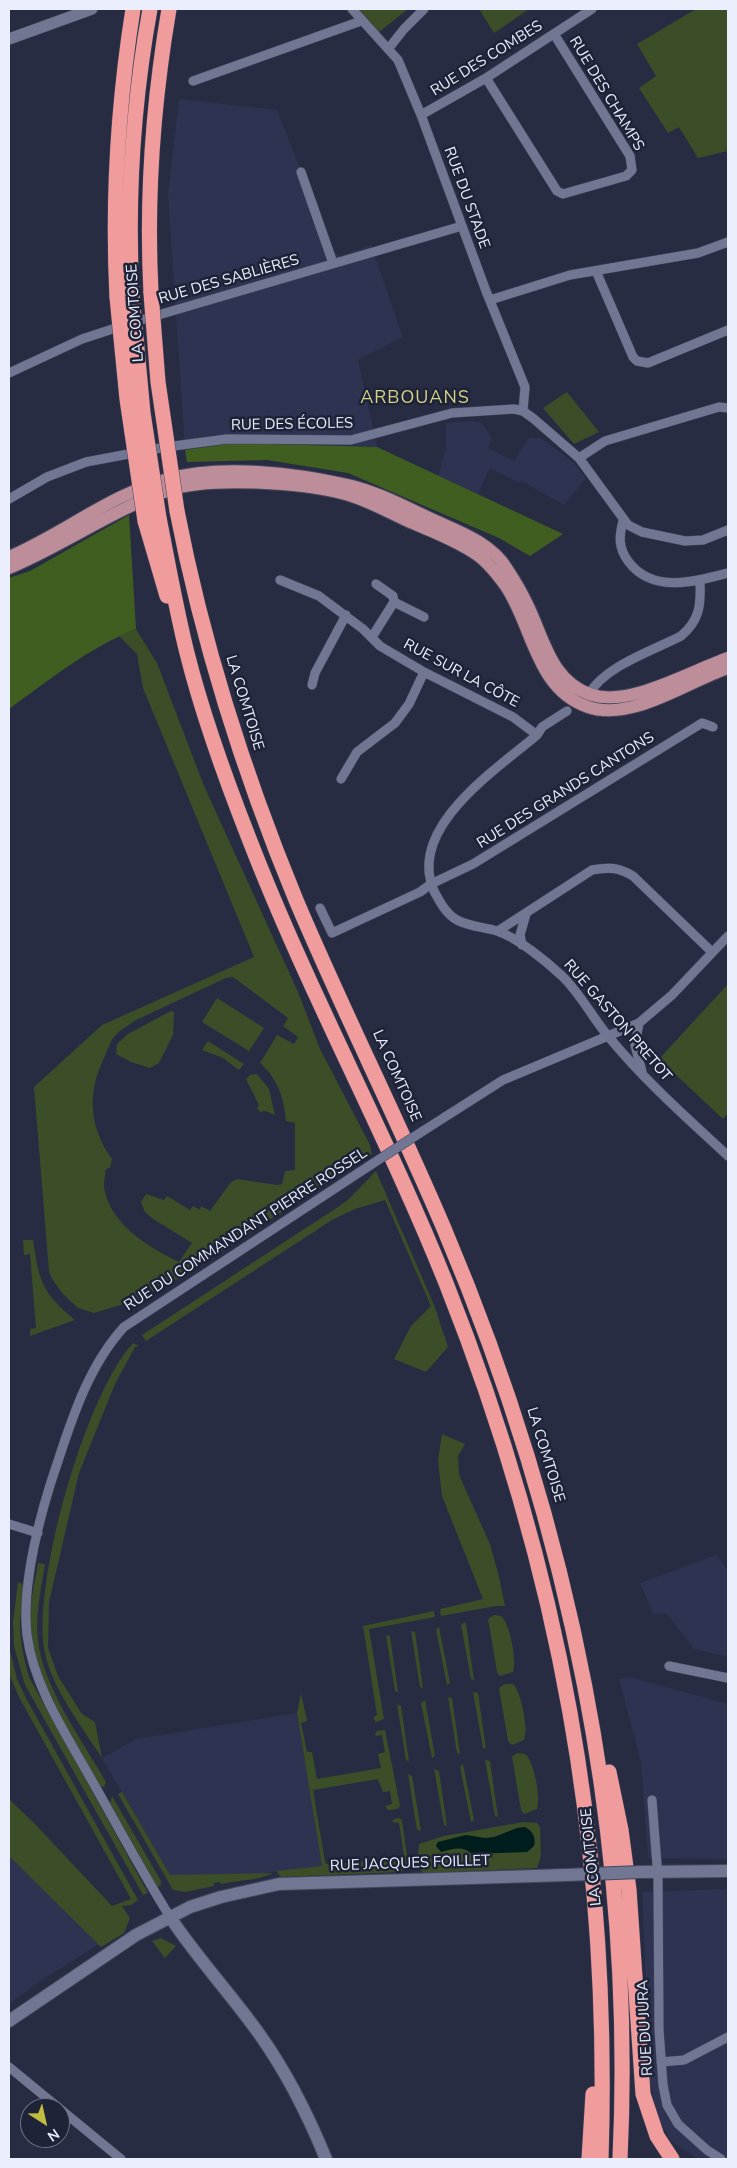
<!DOCTYPE html>
<meta charset="utf-8">
<style>
body{margin:0}
#map{position:relative;width:737px;height:2168px;overflow:hidden;background:#272c43;font-family:"Nunito Sans",sans-serif}
canvas{display:block}
.frame{position:absolute;inset:0;border:10px solid #eaeefd;pointer-events:none}
.north{position:absolute;left:20px;top:2098px;width:50px;height:50px;box-sizing:border-box;background:#1e2338;border:1px solid #707487;border-radius:50%;rotate:145deg;font-size:14px;font-weight:700;line-height:20px;text-align:center;color:#eaeefd}
.north::after{content:'';display:block;margin:auto;width:18px;height:22px;background:#c0be40;clip-path:polygon(50% 0,100% 100%,50% 72%,0 100%)}
</style>
<div id="map">
<canvas width="737" height="2168"></canvas>
<div class="frame"></div>
<div class="north">N</div>
</div>
<script>
const ctx = document.querySelector('canvas').getContext('2d');
ctx.lineJoin = 'round';
function paint(path, color) {
  ctx.fillStyle = color;
  ctx.fill(path, 'evenodd');
}
function strokePath(path, color, width, dash) {
  ctx.strokeStyle = color;
  ctx.lineWidth = width;
  ctx.lineCap = dash ? 'butt' : 'round';
  ctx.setLineDash(dash || []);
  ctx.stroke(path);
}
function label(font, color, halo, rows, align = 'center') {
  ctx.font = font + ' "Nunito Sans",sans-serif';
  ctx.lineWidth = 5;
  ctx.setLineDash([]);
  ctx.textBaseline = 'middle';
  ctx.strokeStyle = halo;
  ctx.fillStyle = color;
  for (const [text, x, y, turn = 0] of rows) {
    ctx.save();
    ctx.translate(x, y);
    ctx.rotate((+turn || 0) * Math.PI / 180);
    ctx.textAlign = isNaN(turn) ? turn : align;
    if (halo) ctx.strokeText(text, 0, 0);
    ctx.fillText(text, 0, 0);
    ctx.restore();
  }
}
const built = new Path2D(`
 M179,99L277,110L333,251L340,256L371,245L403,337L358,360L377,447L235,443L185,450L168,194Z
 M472,421L482,423L492,439L488,448L514,461L529,438H541L573,462L586,478L564,505L521,481L519,483L490,468L478,494L438,476L446,449V423Z
 M716,1555L728,1570V1657L694,1649L666,1613L653,1614L640,1583Z
 M630,1677L728,1704V1859L648,1858L641,1762L619,1679Z
 M297,1713L323,1867L242,1875H170L102,1758L136,1739Z
 M9,1856L99,1944L42,1980L9,2004Z
 M728,1889V2159H699L672,2142L658,2117L650,2081L642,1892Z`);
const green = new Path2D(`
 M358,9H408L379,32Z
 M479,9H529L494,33Z
 M696,9H728V151L698,158L679,127L668,133L639,88L656,76L637,44Z
 M567,392L599,432L574,444L543,408Z
 M136,629L157,663L204,786L298,992L320,1049L370,1145L372,1154L179,1278L159,1287L144,1298L94,1313L78,1308L63,1294L52,1279L49,1271L34,1087L102,1025L254,957L143,688L137,654L119,636ZM233,977L288,1018L283,1026L298,1037L294,1044L277,1035L260,1063C278,1079 284,1098 286,1121L295,1123V1170L285,1171L282,1184L277,1185L237,1179L231,1182L210,1211L201,1206L200,1210L193,1206L190,1210L167,1196L164,1200L146,1194L141,1202L145,1212L153,1219L192,1243L179,1262C150,1248 113,1226 105,1192C103,1185 105,1176 106,1169L110,1168L112,1159C89,1127 87,1093 104,1058C107,1051 110,1042 114,1037C120,1030 129,1025 136,1020L226,978Z
 M728,984V1113L723,1119L659,1059Z
 M217,998L264,1028L249,1051L202,1022Z
 M171,1011L174,1012L173,1035L159,1063L150,1068L131,1062L116,1054L117,1044L128,1034Z
 M208,1041L244,1064L239,1070L223,1058L202,1050Z
 M257,1074L269,1089L275,1115L265,1111L260,1112L257,1108L259,1105L246,1079L250,1075Z
 M376,1171L434,1305L448,1347L426,1372L394,1359L411,1326L431,1306L385,1200L355,1209L332,1220L146,1341L142,1335L338,1207L349,1199Z
 M23,1240H33C39,1281 42,1293 75,1320L30,1336V1329L36,1328L30,1254L24,1255Z
 M133,1343L139,1346L135,1347L115,1384L79,1473L49,1602L48,1648L58,1676L82,1714L95,1722L102,1758C82,1727 49,1684 44,1648C34,1577 85,1396 133,1343Z
 M442,1434L465,1444L458,1456L459,1475L490,1544L499,1577L505,1606H496L441,1616L440,1609L483,1599L442,1496L438,1460Z
 M38,1563L45,1564C41,1589 35,1615 38,1640C42,1685 83,1742 106,1782L104,1787L100,1786C75,1741 41,1694 31,1642C26,1617 34,1588 38,1563Z
 M18,1582L22,1584C26,1595 20,1611 20,1623C20,1642 24,1659 29,1677L148,1893L143,1895L25,1685L14,1646L13,1623Z
 M434,1611L435,1617L369,1629L384,1719L376,1722L373,1718L377,1715L363,1626Z
 M494,1615L501,1616C510,1622 517,1662 513,1672L500,1676L497,1672L488,1619Z
 M465,1622L466,1624L474,1680L471,1679L461,1625Z
 M439,1627L450,1683L447,1685L436,1630Z
 M411,1631L415,1632L423,1688L420,1687Z
 M386,1635L390,1636L398,1692L395,1691Z
 M9,1646L17,1679L27,1700L138,1900L131,1905L122,1906L130,1918L124,1933L101,1947L9,1856V1799L35,1824L112,1906L131,1899L20,1699L9,1674Z
 M505,1684H513C521,1691 529,1730 524,1740L512,1745L508,1741L499,1688Z
 M473,1692L478,1693L486,1749L483,1748Z
 M301,1693L307,1721L301,1723L307,1752H312L317,1779L381,1768L378,1754L385,1752L382,1735L376,1736L375,1734L377,1731L385,1730L400,1806L397,1809L388,1810L385,1806L392,1804L390,1791L383,1792L378,1779L313,1790L325,1862L327,1864L402,1860L404,1856L399,1823L392,1822L394,1819L399,1818L402,1820L408,1864L401,1872L281,1877L276,1871L322,1866L297,1713Z
 M448,1697L452,1698L460,1754L457,1753Z
 M425,1700L435,1756L432,1758L421,1703Z
 M397,1704L401,1706L409,1761L406,1760Z
 M517,1753L525,1754C534,1760 541,1799 537,1809L524,1814L521,1810L512,1757Z
 M485,1760L490,1761L498,1817L495,1816Z
 M463,1764L474,1820L471,1822L460,1767Z
 M434,1769L439,1771L447,1826L444,1825Z
 M408,1774L412,1776L421,1831L417,1830Z
 M122,1792L170,1875L273,1873C257,1881 238,1880 221,1884L220,1882L214,1883V1886L185,1892L173,1890L118,1794Z
 M112,1796L161,1881V1885L157,1887L110,1803Z
 M523,1822L537,1823L540,1827L541,1856L537,1868L423,1873L417,1866L419,1844L444,1836Z
 M161,1938L176,1946L165,1958L152,1941Z`);
const forest = new Path2D(`
 M235,443L377,447L563,534L530,556L499,538L348,473L267,460L187,462L185,450Z
 M129,515L136,629C90,647 49,680 9,709V578L30,571Z`);
const water = new Path2D(`
 M525,1827C533,1831 536,1838 534,1846L527,1852L472,1854C463,1845 452,1849 441,1852L436,1846L438,1842L466,1835L485,1838L494,1837L517,1828Z`);
const minor = new Path2D(`
 M352,9L398,60L421,115L486,291L525,387L523,411
 M389,48L404,29L424,9
 M486,78L557,191L563,194L626,176L632,170L630,156L554,34
 M193,81L361,21
 M421,115L486,78L592,9
 M301,172L333,263
 M596,271L633,357L637,361L648,363L728,330
 M490,300L570,275L698,253L728,242
 M9,373L82,339L131,323L462,226
 M579,458L605,441L719,407L728,408
 M9,499L47,477L86,462L166,447L227,439L351,440L452,413L514,409L523,411L534,419L579,458L628,525L642,532L685,541L703,540L728,530
 M623,521C619,536 618,547 628,561C652,594 695,582 728,573
 M280,580L319,596L363,629L380,646L424,672L513,717L537,735
 M376,584L393,596L394,602
 M372,637L394,602L424,617
 M312,685L315,673L346,615
 M589,694C605,666 652,651 681,636C700,620 701,605 700,581
 M567,711L542,727L537,735C497,769 406,828 434,891C440,902 446,914 457,920C470,927 484,927 497,931C518,938 546,961 562,976C580,993 592,1017 608,1036C644,1080 687,1118 728,1156
 M341,779L357,752L395,723L409,704L424,672
 M320,908L332,933L420,892L431,884L473,864L702,723L713,727
 M498,931L592,870C609,867 618,867 633,876L712,952
 M522,945L520,935L526,914
 M639,1023L635,1045L642,1072
 M423,1131L503,1080L639,1023L672,995L728,936
 M9,1524L38,1533
 M669,1666L728,1678
 M652,1800L658,1878L659,2030L663,2085L667,2105L678,2124L707,2150L721,2159
 M170,1917C142,1872 117,1825 91,1779C66,1734 34,1687 27,1635C21,1584 41,1510 58,1461C73,1415 90,1364 124,1327L372,1164
 M661,2062L684,2060L728,2037
 M9,2067L121,2159`);
const tertiary = new Path2D(`
 M9,39L92,9`);
const secondary = new Path2D(`
 M640,1872L728,1871
 M170,1917C197,1958 231,1994 260,2035C287,2073 308,2115 326,2159
 M9,2021L136,1935L190,1907L221,1897L279,1884L566,1875`);
const primary = new Path2D(`
 M9,557C63,534 111,494 168,479C221,464 295,473 348,485C379,492 409,509 438,522C463,533 493,545 507,569C515,581 522,593 528,606C544,639 551,682 592,695C630,707 691,671 728,658
 M9,568C64,545 112,510 169,490C211,476 302,483 345,494C367,500 388,512 408,521C431,531 456,540 476,554C488,562 497,574 505,585C533,625 535,689 588,707C632,722 688,681 728,668`);
const motorway = new Path2D(`
 M151,293C146,198 153,103 169,9
 M132,295C127,200 133,103 150,9
 M117,297C112,200 118,104 133,9
 M177,511C203,645 244,774 296,900C343,1011 398,1120 445,1231C569,1524 635,1841 620,2159
 M159,518C168,563 176,609 187,653C203,717 226,780 250,841C308,991 386,1133 446,1283C560,1570 611,1850 601,2159
 M145,521L167,596
 M609,1772L621,1830L629,1890L643,2094L657,2136L672,2159
 M589,2159L593,2094`);
const minorBridge = new Path2D(`
 M372,1164L423,1131`);
const secondaryBridge = new Path2D(`
 M566,1875L640,1872`);
const motorwayBridge = new Path2D(`
 M151,293L158,382L177,511
 M132,295L143,413L159,518
 M117,297L127,399L145,521`);
const streetNames = [
 ["RUE DES COMBES",487,59,-32],
 ["RUE DES CHAMPS",606,94,59],
 ["RUE DU STADE",466,198,70],
 ["RUE DES SABLIÈRES",229,280,-16],
 ["LA COMTOISE",136,313,-94],
 ["RUE DES ÉCOLES",292,425,-1],
 ["RUE SUR LA CÔTE",461,674,28],
 ["LA COMTOISE",244,703,73],
 ["RUE DES GRANDS CANTONS",566,791,-32],
 ["RUE GASTON PRETOT",617,1021,49],
 ["LA COMTOISE",396,1076,66],
 ["RUE DU COMMANDANT PIERRE ROSSEL",246,1230,-33],
 ["LA COMTOISE",545,1455,73],
 ["LA COMTOISE",592,1857,-96],
 ["RUE JACQUES FOILLET",410,1864,-2],
 ["RUE DU JURA",646,2028,-93]
];
const quarterNames = [
 ["ARBOUANS",415,399]
];
paint(built, '#2d3350');
paint(green, '#3b4e28');
paint(forest, '#415e21');
paint(water, '#001d1e');
strokePath(minor, '#44485c', 10);
strokePath(tertiary, '#44485c', 12);
strokePath(secondary, '#44485c', 14);
strokePath(primary, '#44485c', 14);
strokePath(motorway, '#44485c', 16);
strokePath(minor, '#717792', 9);
strokePath(tertiary, '#717792', 11);
strokePath(secondary, '#717792', 12);
strokePath(primary, '#bd8d99', 12);
strokePath(motorway, '#f09c9d', 15);
strokePath(minorBridge, '#44485c', 10, []);
strokePath(secondaryBridge, '#44485c', 14, []);
strokePath(motorwayBridge, '#44485c', 16, []);
strokePath(minorBridge, '#717792', 9);
strokePath(secondaryBridge, '#717792', 12);
strokePath(motorwayBridge, '#f09c9d', 15);
label('15px', '#eaeefd', '#1e2338', streetNames);
ctx.letterSpacing = '1px';
label('18px', '#d3d385', '#1e2338', quarterNames);
ctx.letterSpacing = '0px';
</script>
